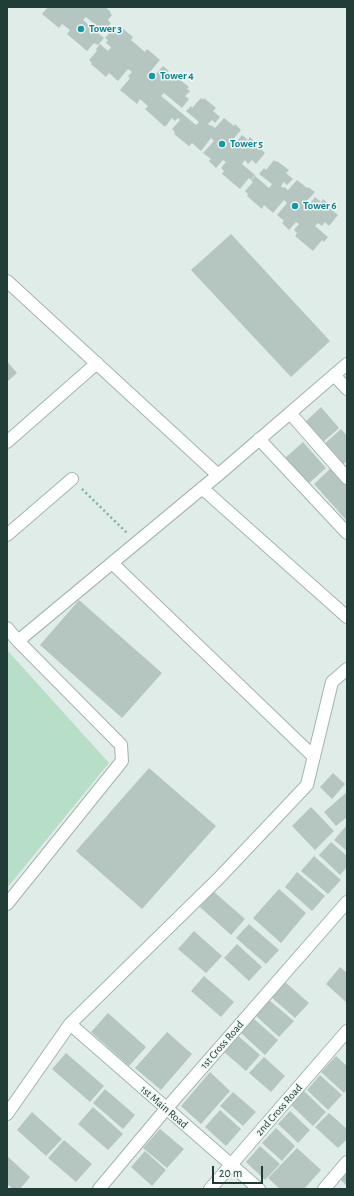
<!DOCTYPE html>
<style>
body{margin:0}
#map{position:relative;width:354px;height:1196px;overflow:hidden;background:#e0ece7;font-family:"Alegreya Sans",sans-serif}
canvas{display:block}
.frame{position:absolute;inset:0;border:8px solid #203d38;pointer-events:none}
.scale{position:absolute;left:212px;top:1166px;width:51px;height:18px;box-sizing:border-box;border:2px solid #203d38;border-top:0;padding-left:5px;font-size:12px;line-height:14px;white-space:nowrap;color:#203d38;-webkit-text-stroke:3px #f0f8f5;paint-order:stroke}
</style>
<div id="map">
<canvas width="354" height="1196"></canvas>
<div class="frame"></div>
<div class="scale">20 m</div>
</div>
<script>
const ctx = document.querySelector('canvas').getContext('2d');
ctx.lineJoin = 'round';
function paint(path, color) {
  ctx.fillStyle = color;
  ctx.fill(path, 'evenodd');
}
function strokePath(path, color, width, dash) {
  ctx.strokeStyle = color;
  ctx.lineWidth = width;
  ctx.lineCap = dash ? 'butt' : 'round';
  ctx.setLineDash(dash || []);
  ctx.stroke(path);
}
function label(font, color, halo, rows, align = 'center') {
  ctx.font = font + ' "Alegreya Sans",sans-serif';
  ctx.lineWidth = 3;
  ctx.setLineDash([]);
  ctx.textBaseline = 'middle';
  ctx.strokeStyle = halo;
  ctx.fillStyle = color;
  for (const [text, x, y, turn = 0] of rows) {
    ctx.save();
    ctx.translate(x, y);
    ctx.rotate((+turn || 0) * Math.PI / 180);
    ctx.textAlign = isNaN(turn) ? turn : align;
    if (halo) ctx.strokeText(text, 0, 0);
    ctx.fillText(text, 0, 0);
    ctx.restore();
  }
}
const green = new Path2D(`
 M7,650L109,763L7,888Z`);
const building = new Path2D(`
 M48,7H105L111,12L110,13L112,15L108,20L111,23L104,32L86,17L83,20L104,38L98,45L94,43L87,51L67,34L70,30L62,24L59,28L42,14Z
 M121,27L133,37L131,40L145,52L147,49L160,60L150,72L154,76L163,66L169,71L167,72L172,75L173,74L189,87L187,89L190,91L185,96L189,99L182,108L164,93L161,96L196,125L199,122L186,111L191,106L192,108L201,98L203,100L204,98L216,108L213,111L220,117L215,123L212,120L208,124L211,126V125L215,128L224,118L234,126L235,124L241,130L231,142L234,145L242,135L248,140L250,137L256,143L255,144L265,153L256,164L252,160L248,164L245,160L242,164L255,175L251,180L249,178L240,189L222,174L224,171L221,168L226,162L223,160L216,168L209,161L211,159L203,153L214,141L211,138L201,151L192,143L189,146L174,134L175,132L172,129L180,120L178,118L175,121L172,118L165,127L145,109L148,106L140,99L137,104L120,90L130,78L128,76L132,72L128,69L118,81L109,73L106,77L91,64L92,63L89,60L97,51L96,49L100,44L108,51L111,47L106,43L108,40L105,38L112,30L116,33Z
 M274,160L276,162L277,161L289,170L286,173L293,179L287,185L284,182L281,186L283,188L284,187L288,190L297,180L307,188L308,187L315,192L304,204L307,207L315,197L321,202L323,199L330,205L328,207L338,215L329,226L325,222L322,226L318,223L315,226L328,237L324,242L322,240L313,251L295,236L297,233L294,230L299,224L296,222L289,230L282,223L284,221L277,215L287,203L284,200L273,213L264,205L262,209L247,196L248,194L245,191L253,182L251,181L255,176L269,188L272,184L259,174L264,168L266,170Z
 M231,234L330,341L291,377L191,270Z
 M7,361L17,373L7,382Z
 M321,407L339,428L321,444L303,424Z
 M341,429L347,436V461L341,466L322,446Z
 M303,442L326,468L308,484L285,458Z
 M331,468L347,486V521L314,484Z
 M79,600L162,673L122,718L40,645Z
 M149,768L216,826L142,909L76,851Z
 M333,773L345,784L332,799L320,787Z
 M347,792V817L336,826L324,812Z
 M311,807L334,831L315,850L292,826Z
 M347,825V851L334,840Z
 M331,842L347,856V867L340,875L319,855Z
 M314,856L341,880L328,894L301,871Z
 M297,872L325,896L312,911L285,887Z
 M279,889L306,913L281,943L253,918Z
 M213,891L245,919L231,935L200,907Z
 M249,924L279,950L266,964L236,938Z
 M194,931L222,956L206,973L178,949Z
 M237,944L262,967L249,981L224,958Z
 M340,967L347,973V1003L326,984Z
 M204,976L234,1002L221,1017L191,991Z
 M285,982L309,1003L295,1018L271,997Z
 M269,1000L294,1021L279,1037L255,1015Z
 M108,1013L146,1047L129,1066L91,1032Z
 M253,1018L278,1040L265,1055L240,1032Z
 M167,1032L192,1054L161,1090L135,1068Z
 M237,1035L260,1055L246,1071L223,1051Z
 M66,1053L104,1086L90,1102L52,1069Z
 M336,1056L347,1066V1089L344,1093L321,1072Z
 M264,1057L285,1076L271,1092L249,1073Z
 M210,1072L230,1091L201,1124L181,1106Z
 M320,1075L342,1095L328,1110L307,1090Z
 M105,1089L135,1115L123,1129L93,1103Z
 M304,1091L326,1112L313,1126L291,1105Z
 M233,1092L256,1112L243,1126L220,1106Z
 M93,1107L123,1134L108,1150L78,1124Z
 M220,1110L241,1129L226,1146L205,1127Z
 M290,1111L310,1130L298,1143L278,1124Z
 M32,1112L62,1139L46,1156L17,1130Z
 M329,1113L347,1129V1139L338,1148L315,1127Z
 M276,1128L295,1146L282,1161L262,1143Z
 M160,1129L184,1149L167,1168L143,1148Z
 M64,1140L92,1164L76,1182L48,1158Z
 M260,1146L280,1164L265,1180L246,1162Z
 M297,1148L321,1170L304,1189H280L268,1178Z
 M145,1151L166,1170L152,1186L131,1167Z
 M7,1156L30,1177L20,1189H13L7,1184Z
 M347,1172V1186L340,1179Z`);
const path = new Path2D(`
 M82,489L127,533`);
const minor = new Path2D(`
 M7,281L218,475
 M334,375L347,389
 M290,413L347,478
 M259,439L347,533
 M7,442L97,363
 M202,488L347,617
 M7,535L72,479
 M112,563L314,757
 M7,628L18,641L218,475L347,364
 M7,904L122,761L121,745L18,641
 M70,1024L259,1189
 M7,1114L70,1024L219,878L307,785L332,682L347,669
 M99,1189L166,1109L347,902
 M210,1189L347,1031
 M324,1189L347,1162`);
const markers = [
 [81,29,4,"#0f9aa8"],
 [152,76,4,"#0f9aa8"],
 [222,144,4,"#0f9aa8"],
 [295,206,4,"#0f9aa8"]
];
const cultureNames = [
 ["Tower 3",89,29],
 ["Tower 4",160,76],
 ["Tower 5",230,144],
 ["Tower 6",303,206]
];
const streetNames = [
 ["1st Cross Road",222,1045,-49],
 ["1st Main Road",164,1107,41],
 ["2nd Cross Road",279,1110,-49]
];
paint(green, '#b7dec6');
paint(building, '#b5c6c1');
strokePath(minor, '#a3b4af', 14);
strokePath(path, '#7fb1a6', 2.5, [2, 3]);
strokePath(minor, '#fff', 12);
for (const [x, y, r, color] of markers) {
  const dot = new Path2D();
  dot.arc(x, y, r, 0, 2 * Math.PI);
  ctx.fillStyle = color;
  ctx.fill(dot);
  strokePath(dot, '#f0f8f5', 1.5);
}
label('bold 11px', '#0d838f', '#f0f8f5', cultureNames, 'left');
label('11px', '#203d38', '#f0f8f5', streetNames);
</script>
